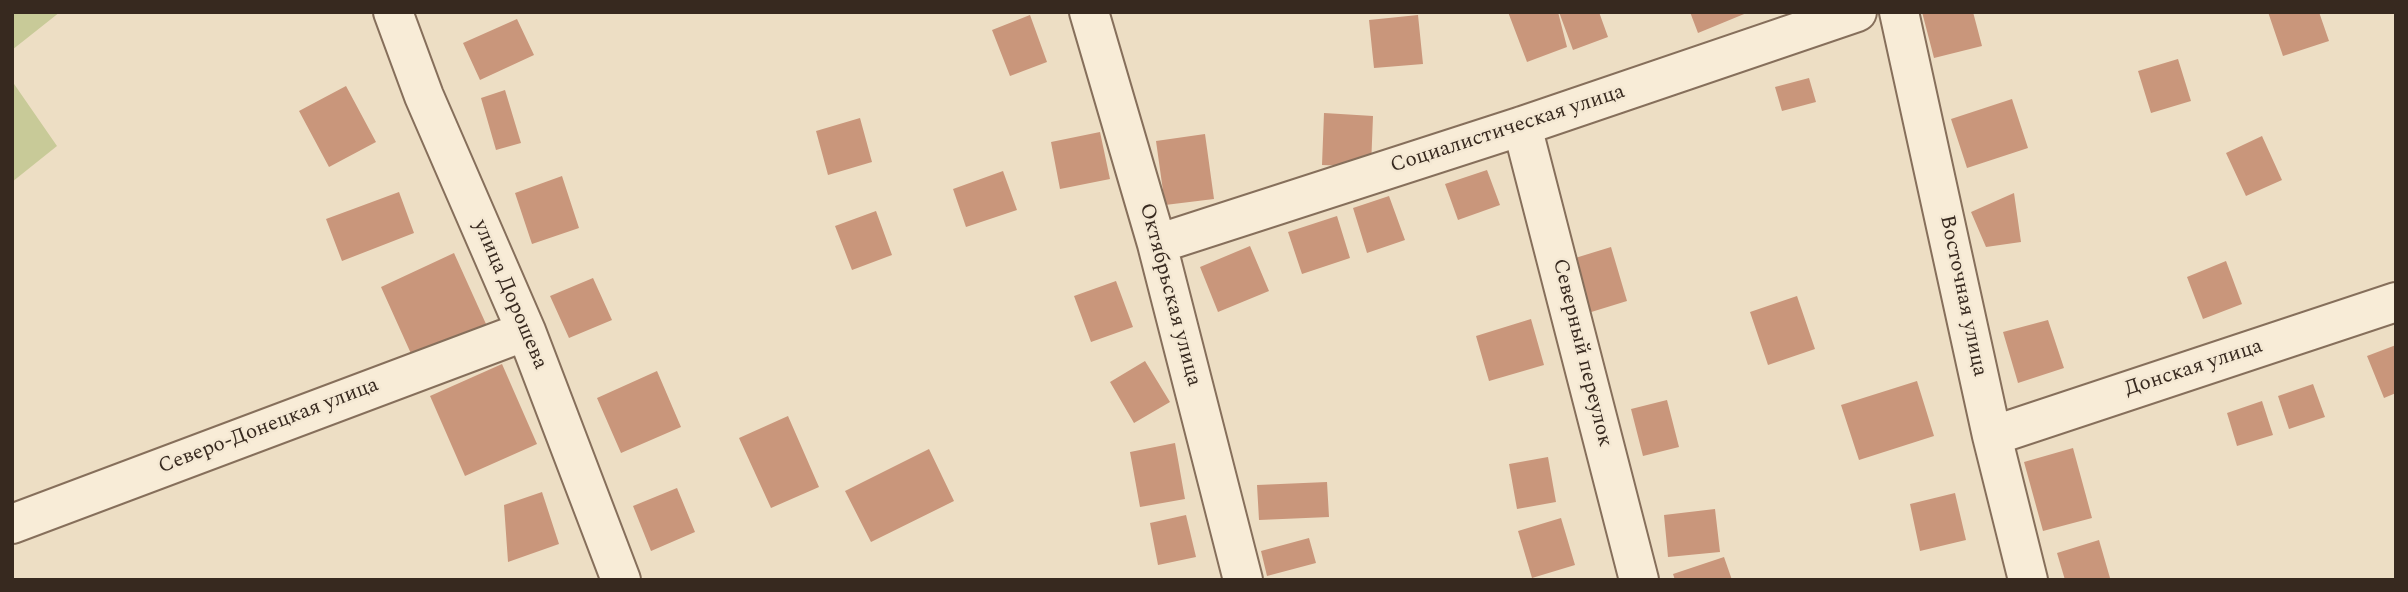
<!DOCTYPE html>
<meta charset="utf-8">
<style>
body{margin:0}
#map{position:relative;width:2408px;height:592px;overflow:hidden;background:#eddec4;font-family:Spectral,serif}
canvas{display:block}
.frame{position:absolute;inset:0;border:14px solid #37291f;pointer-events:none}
</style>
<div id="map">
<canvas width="2408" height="592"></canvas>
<div class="frame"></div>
</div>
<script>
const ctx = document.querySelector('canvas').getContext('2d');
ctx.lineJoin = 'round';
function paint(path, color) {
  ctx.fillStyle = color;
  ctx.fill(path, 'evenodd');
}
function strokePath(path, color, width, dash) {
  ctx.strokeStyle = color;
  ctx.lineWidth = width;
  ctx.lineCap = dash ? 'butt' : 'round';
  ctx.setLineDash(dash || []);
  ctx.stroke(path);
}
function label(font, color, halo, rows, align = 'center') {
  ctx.font = font + ' Spectral,serif';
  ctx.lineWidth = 5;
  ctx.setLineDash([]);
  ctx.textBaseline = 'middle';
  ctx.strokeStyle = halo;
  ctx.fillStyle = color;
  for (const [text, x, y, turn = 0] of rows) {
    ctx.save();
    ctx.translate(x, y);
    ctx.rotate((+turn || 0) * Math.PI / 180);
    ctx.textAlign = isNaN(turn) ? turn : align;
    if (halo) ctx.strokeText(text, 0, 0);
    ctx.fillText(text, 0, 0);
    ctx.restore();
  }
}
const green = new Path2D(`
 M12,12H60L12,50Z
 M12,81L57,146L12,182Z`);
const building = new Path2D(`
 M1508,12H1558L1567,47L1527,62Z
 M1559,12H1599L1608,37L1573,50Z
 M1690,12H1749L1698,33Z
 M1922,12H1973L1982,46L1934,58Z
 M2268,12H2319L2329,41L2283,56Z
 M1030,15L1047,62L1010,76L992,30Z
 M1418,15L1423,64L1374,68L1369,20Z
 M517,19L534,55L480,80L463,43Z
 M2178,59L2191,101L2151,113L2138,71Z
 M1809,78L1816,102L1782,111L1775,87Z
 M346,86L376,142L329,167L299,111Z
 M505,90L521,143L496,150L481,98Z
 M2012,99L2028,148L1967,168L1951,119Z
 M1324,113L1373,116L1371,167L1322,165Z
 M860,118L872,162L828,175L816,131Z
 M1100,132L1110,179L1060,189L1051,142Z
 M1205,134L1214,199L1165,205L1156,141Z
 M2262,136L2282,180L2246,196L2226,153Z
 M1487,170L1500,205L1458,220L1445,184Z
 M1003,171L1017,210L966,227L953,189Z
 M562,176L579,228L532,244L515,193Z
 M399,192L414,233L342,261L326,219Z
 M2014,193L2021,242L1986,247L1971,212Z
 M1389,196L1405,240L1367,253L1353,208Z
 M876,211L892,255L852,270L835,226Z
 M1337,216L1350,258L1302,274L1288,232Z
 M1250,246L1269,291L1218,312L1200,267Z
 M1611,247L1627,301L1588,313L1572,259Z
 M454,253L486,324L413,358L381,287Z
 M2226,261L2242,304L2203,319L2187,277Z
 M593,278L612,320L569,338L550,296Z
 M1116,281L1133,327L1091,342L1074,296Z
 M1797,296L1815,349L1768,365L1750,312Z
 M1531,319L1544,365L1489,381L1476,336Z
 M2048,320L2064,368L2018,383L2003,332Z
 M2396,345V393L2384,398L2367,356Z
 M1145,361L1170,402L1134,423L1110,382Z
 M502,364L537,444L465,476L430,396Z
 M657,371L681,427L621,453L597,398Z
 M1917,381L1934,436L1859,460L1841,405Z
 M2313,384L2325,417L2289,429L2278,396Z
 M1667,400L1679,447L1643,456L1631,409Z
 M2262,401L2273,435L2237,446L2227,413Z
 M788,416L819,487L771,508L739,438Z
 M1175,443L1185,499L1140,507L1130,452Z
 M2073,448L2092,518L2043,531L2024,462Z
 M929,449L954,501L871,542L845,491Z
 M1548,457L1556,502L1517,509L1509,464Z
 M1327,482L1329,517L1259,520L1257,485Z
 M677,488L695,532L651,551L633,506Z
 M542,492L559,544L508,562L504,505Z
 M1955,493L1966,540L1920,551L1910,504Z
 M1715,509L1720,552L1668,557L1664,515Z
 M1186,515L1196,557L1158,565L1150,523Z
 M1561,518L1575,565L1532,578L1518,531Z
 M1309,538L1316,563L1267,576L1261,551Z
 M2099,540L2110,578L2065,580L2057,553Z
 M1724,557L1732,580H1675L1673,574Z`);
const minor = new Path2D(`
 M393,12L424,96L526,331L621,580
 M1089,12L1157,244L1243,580
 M1899,12L1992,436L2028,580
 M1522,126L1639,580
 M1157,244L1522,126L1857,12
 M1992,436L2396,302
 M12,524L526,331`);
const streetNames = [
 ["Социалистическая улица",1508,130,-18],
 ["улица Дорошева",509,295,67],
 ["Октябрьская улица",1169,295,75],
 ["Восточная улица",1962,296,78],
 ["Северный переулок",1581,353,76],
 ["Донская улица",2194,369,-18],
 ["Северо-Донецкая улица",269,427,-21]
];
paint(green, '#c8ca98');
paint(building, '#c9967b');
strokePath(minor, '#866f5b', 42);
strokePath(minor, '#f8ecd7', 38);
label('21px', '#37291f', '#f4e8d3', streetNames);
</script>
